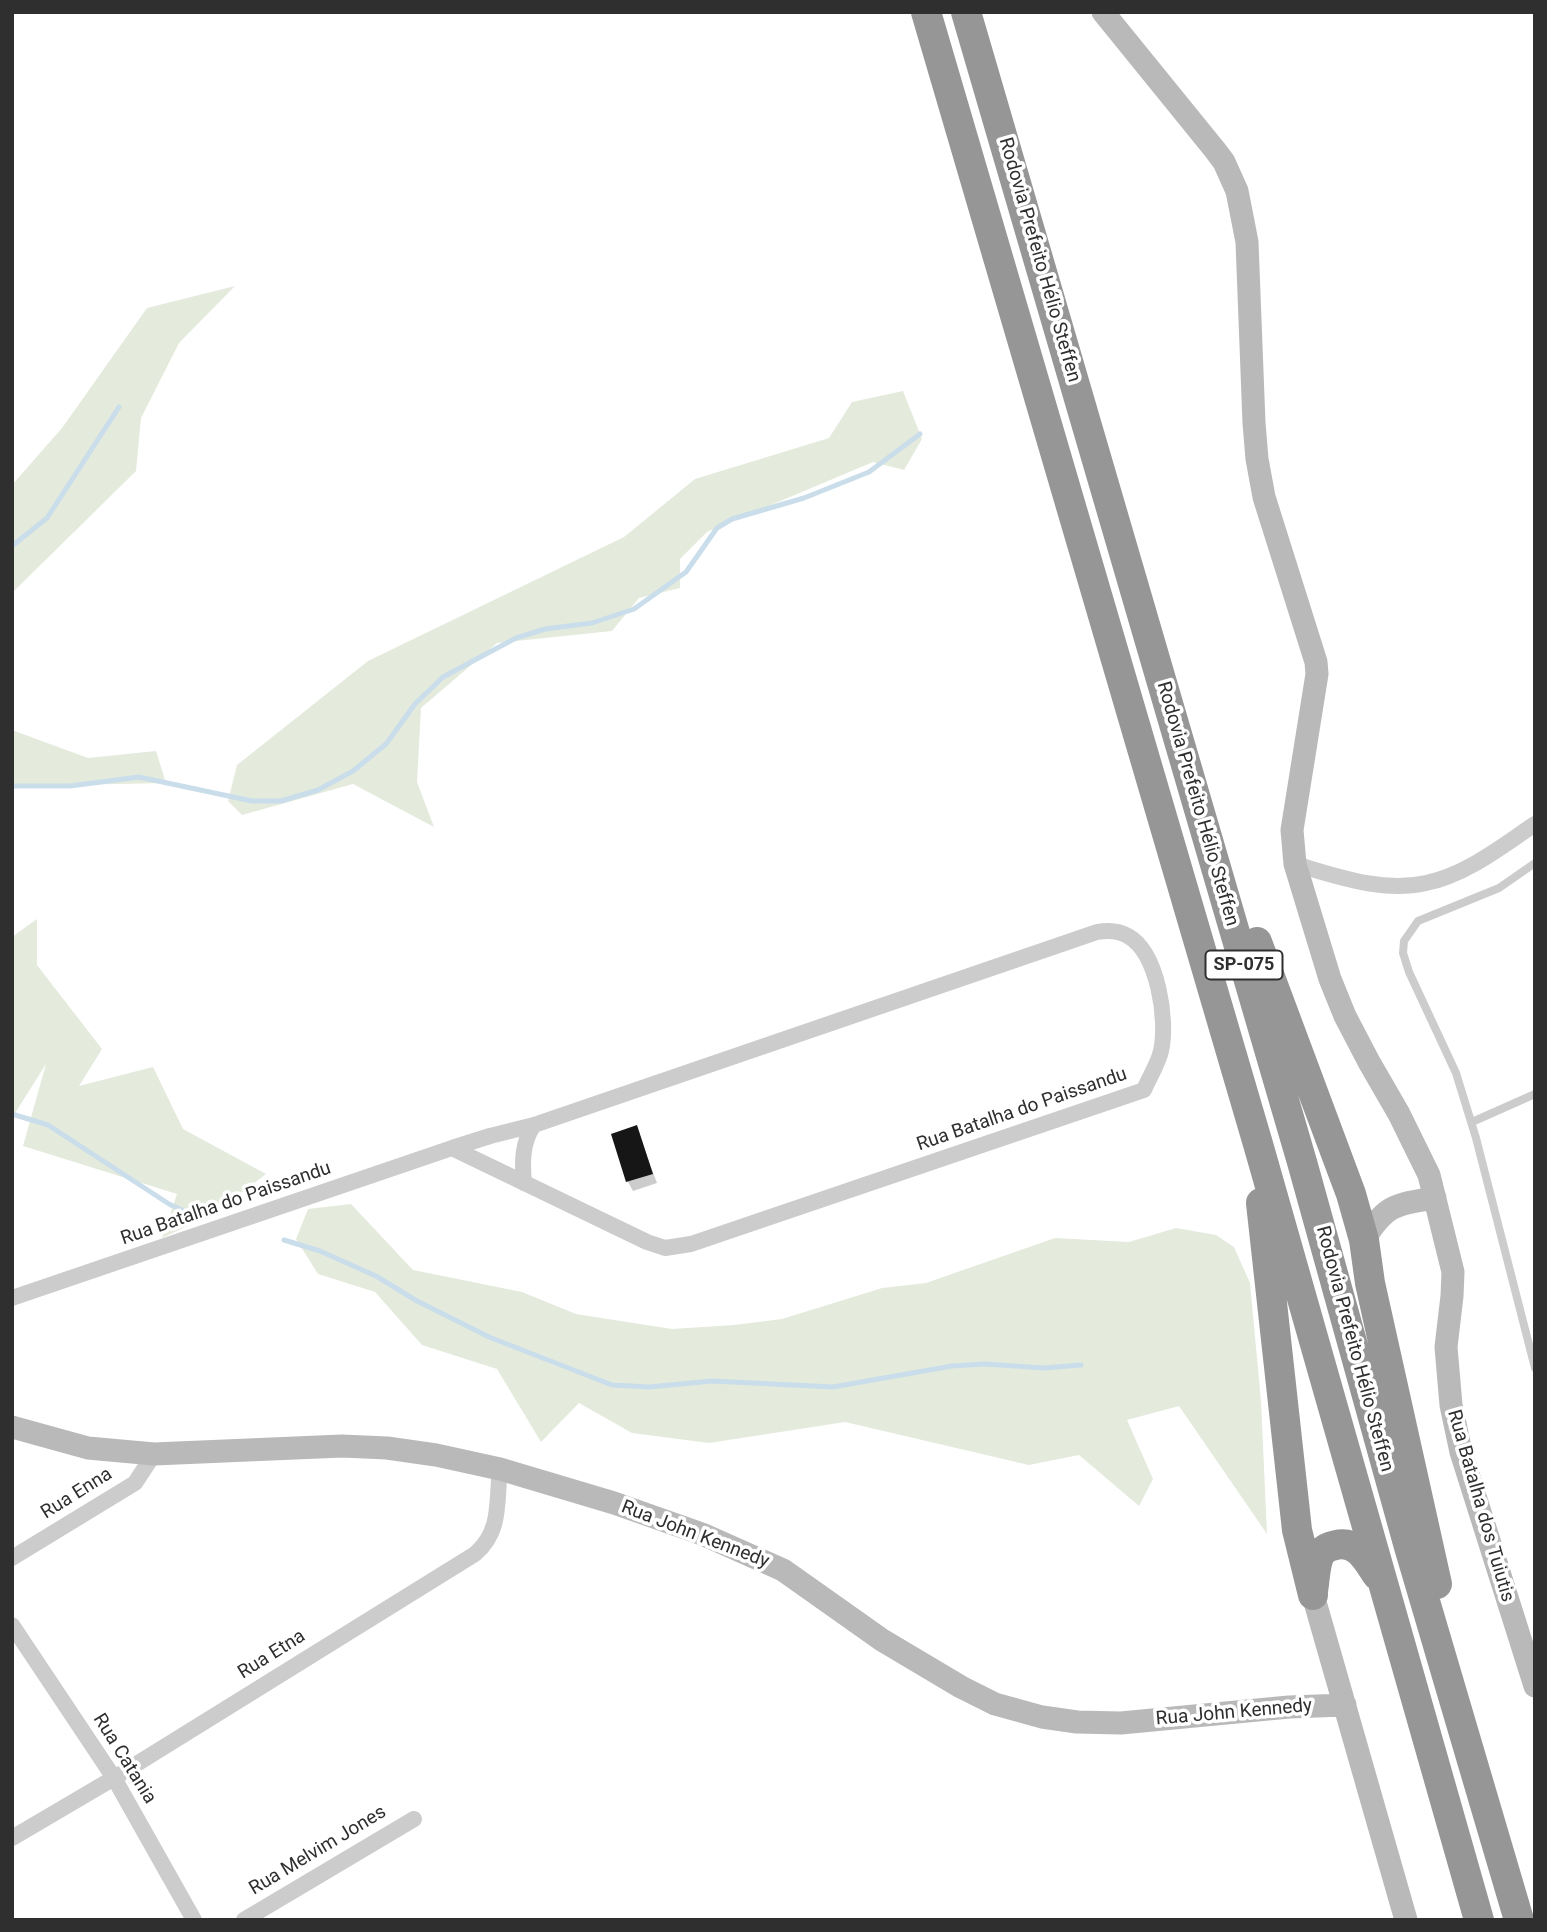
<!DOCTYPE html>
<meta charset="utf-8">
<style>
body{margin:0}
#map{position:relative;width:1547px;height:1932px;overflow:hidden;background:#fff;font-family:Roboto,sans-serif}
canvas{display:block}
.frame{position:absolute;inset:0;border:14px solid #2f2f2f;pointer-events:none}
</style>
<div id="map">
<canvas width="1547" height="1932"></canvas>
<div class="frame"></div>
</div>
<script>
const ctx = document.querySelector('canvas').getContext('2d');
ctx.lineJoin = 'round';
function paint(path, color) {
  ctx.fillStyle = color;
  ctx.fill(path, 'evenodd');
}
function strokePath(path, color, width, dash) {
  ctx.strokeStyle = color;
  ctx.lineWidth = width;
  ctx.lineCap = dash ? 'butt' : 'round';
  ctx.setLineDash(dash || []);
  ctx.stroke(path);
}
function label(font, color, halo, rows, align = 'center') {
  ctx.font = font + ' Roboto,sans-serif';
  ctx.lineWidth = 7;
  ctx.setLineDash([]);
  ctx.textBaseline = 'middle';
  ctx.strokeStyle = halo;
  ctx.fillStyle = color;
  for (const [text, x, y, turn = 0] of rows) {
    ctx.save();
    ctx.translate(x, y);
    ctx.rotate((+turn || 0) * Math.PI / 180);
    ctx.textAlign = isNaN(turn) ? turn : align;
    if (halo) ctx.strokeText(text, 0, 0);
    ctx.fillText(text, 0, 0);
    ctx.restore();
  }
}
const green = new Path2D(`
 M235,286L179,343L141,418L136,471L12,593V485L62,428L147,308Z
 M903,391L922,439L904,470L873,462L707,532L680,559V588L639,598L612,631L497,643L421,708L417,782L434,827L353,784L242,815L228,801L237,765L368,661L624,537L695,479L829,438L852,402Z
 M12,730L88,758L156,751L166,783L12,786Z
 M37,919V965L102,1049L79,1086L153,1067L183,1129L266,1174L213,1214L162,1238L177,1194L23,1146L46,1064L12,1118V937Z
 M351,1204L413,1270L522,1292L576,1314L672,1329L734,1325L782,1319L882,1288L926,1283L1055,1238L1129,1242L1176,1228L1216,1235L1234,1247L1250,1283L1261,1401L1267,1534L1179,1406L1127,1420L1153,1479L1139,1506L1079,1455L1029,1465L845,1422L709,1443L632,1433L579,1403L541,1442L497,1369L422,1345L375,1292L318,1274L296,1239L308,1209Z`);
const shadow = new Path2D(`
 M636,1127L657,1183L633,1191L628,1182L613,1135Z`);
const stream = new Path2D(`
 M12,546L47,518L119,407
 M12,786H70L139,777L252,801H281L318,790L353,771L386,744L415,704L443,677L516,638L545,629L592,623L634,609L686,572L717,528L732,519L804,498L869,472L920,434
 M12,1114L48,1125L169,1204L199,1218
 M284,1240L320,1251L376,1276L417,1301L489,1337L612,1385L649,1387L712,1381L833,1387L952,1366L985,1364L1044,1368L1081,1365`);
const building = new Path2D(`
 M637,1125L653,1174L626,1182L611,1134Z`);
const lane = new Path2D(`
 M1535,863L1499,888L1418,921L1404,941L1403,953L1409,972L1456,1073L1476,1138L1535,1368
 M1472,1122L1535,1094`);
const street = new Path2D(`
 M1295,864C1336,876 1382,893 1426,883C1466,875 1502,846 1535,824
 M524,1183C522,1162 522,1142 534,1125
 M12,1298L452,1148L490,1136L534,1125L1097,932C1108,930 1118,930 1128,936C1158,953 1168,1020 1161,1051C1158,1064 1149,1078 1144,1090L691,1244L665,1248L647,1242L452,1148
 M12,1558L135,1483L154,1454
 M12,1625L114,1778L194,1920
 M12,1838L114,1778L475,1554C502,1531 496,1502 500,1469
 M244,1920L414,1819`);
const secondary = new Path2D(`
 M1103,12L1215,150L1224,162L1237,191L1247,242L1254,423L1257,459L1264,497L1316,662L1317,674L1292,830L1295,864L1330,979L1345,1016L1369,1062L1399,1114L1429,1175L1453,1272L1452,1296L1446,1347L1451,1405L1461,1452L1535,1686
 M1364,1240C1385,1205 1396,1204 1435,1198
 M12,1427L88,1448L154,1454L342,1446L387,1448L436,1455L500,1469L614,1503L702,1534L783,1570L882,1640L961,1687L995,1704L1042,1717L1077,1722L1121,1723L1289,1707L1345,1705
 M1313,1595L1406,1920`);
const highway = new Path2D(`
 M926,12L1258,1144L1479,1920
 M966,12L1302,1162L1409,1547L1519,1920
 M1257,942L1351,1194L1364,1240L1370,1283L1437,1584
 M1261,1203L1297,1530L1313,1595
 M1313,1591C1315,1580 1315,1562 1321,1553C1324,1549 1330,1546 1336,1545C1357,1540 1367,1560 1377,1575`);
const shields = [
 [1244,965,77]
];
const shieldNames = [
 ["SP-075",1244,965]
];
const streetNames = [
 ["Rodovia Prefeito Hélio Steffen",1039,260,74],
 ["Rodovia Prefeito Hélio Steffen",1197,804,74],
 ["Rua Batalha do Paissandu",1022,1110,-19],
 ["Rua Batalha do Paissandu",226,1204,-19],
 ["Rodovia Prefeito Hélio Steffen",1354,1349,75],
 ["Rua Enna",77,1494,-32],
 ["Rua Batalha dos Tuiutis",1480,1506,74],
 ["Rua John Kennedy",695,1535,21],
 ["Rua Etna",272,1655,-32],
 ["Rua John Kennedy",1234,1713,-5],
 ["Rua Catania",124,1759,58],
 ["Rua Melvim Jones",318,1851,-31]
];
paint(green, '#e4ebdd');
paint(shadow, '#0003');
strokePath(stream, '#caddea', 5);
paint(building, '#161616');
strokePath(lane, '#ccc', 8);
strokePath(street, '#ccc', 16);
strokePath(secondary, '#b9b9b9', 23);
strokePath(highway, '#969696', 30);
for (const [x, y, w] of shields) {
  const box = new Path2D();
  box.roundRect(x - w / 2, y - 14.5, w, 29, 5);
  ctx.fillStyle = '#fff';
  ctx.fill(box);
  strokePath(box, '#2f2f2f', 2);
}
label('bold 18px', '#2f2f2f', null, shieldNames);
label('19px', '#2f2f2f', '#fff', streetNames);
</script>
